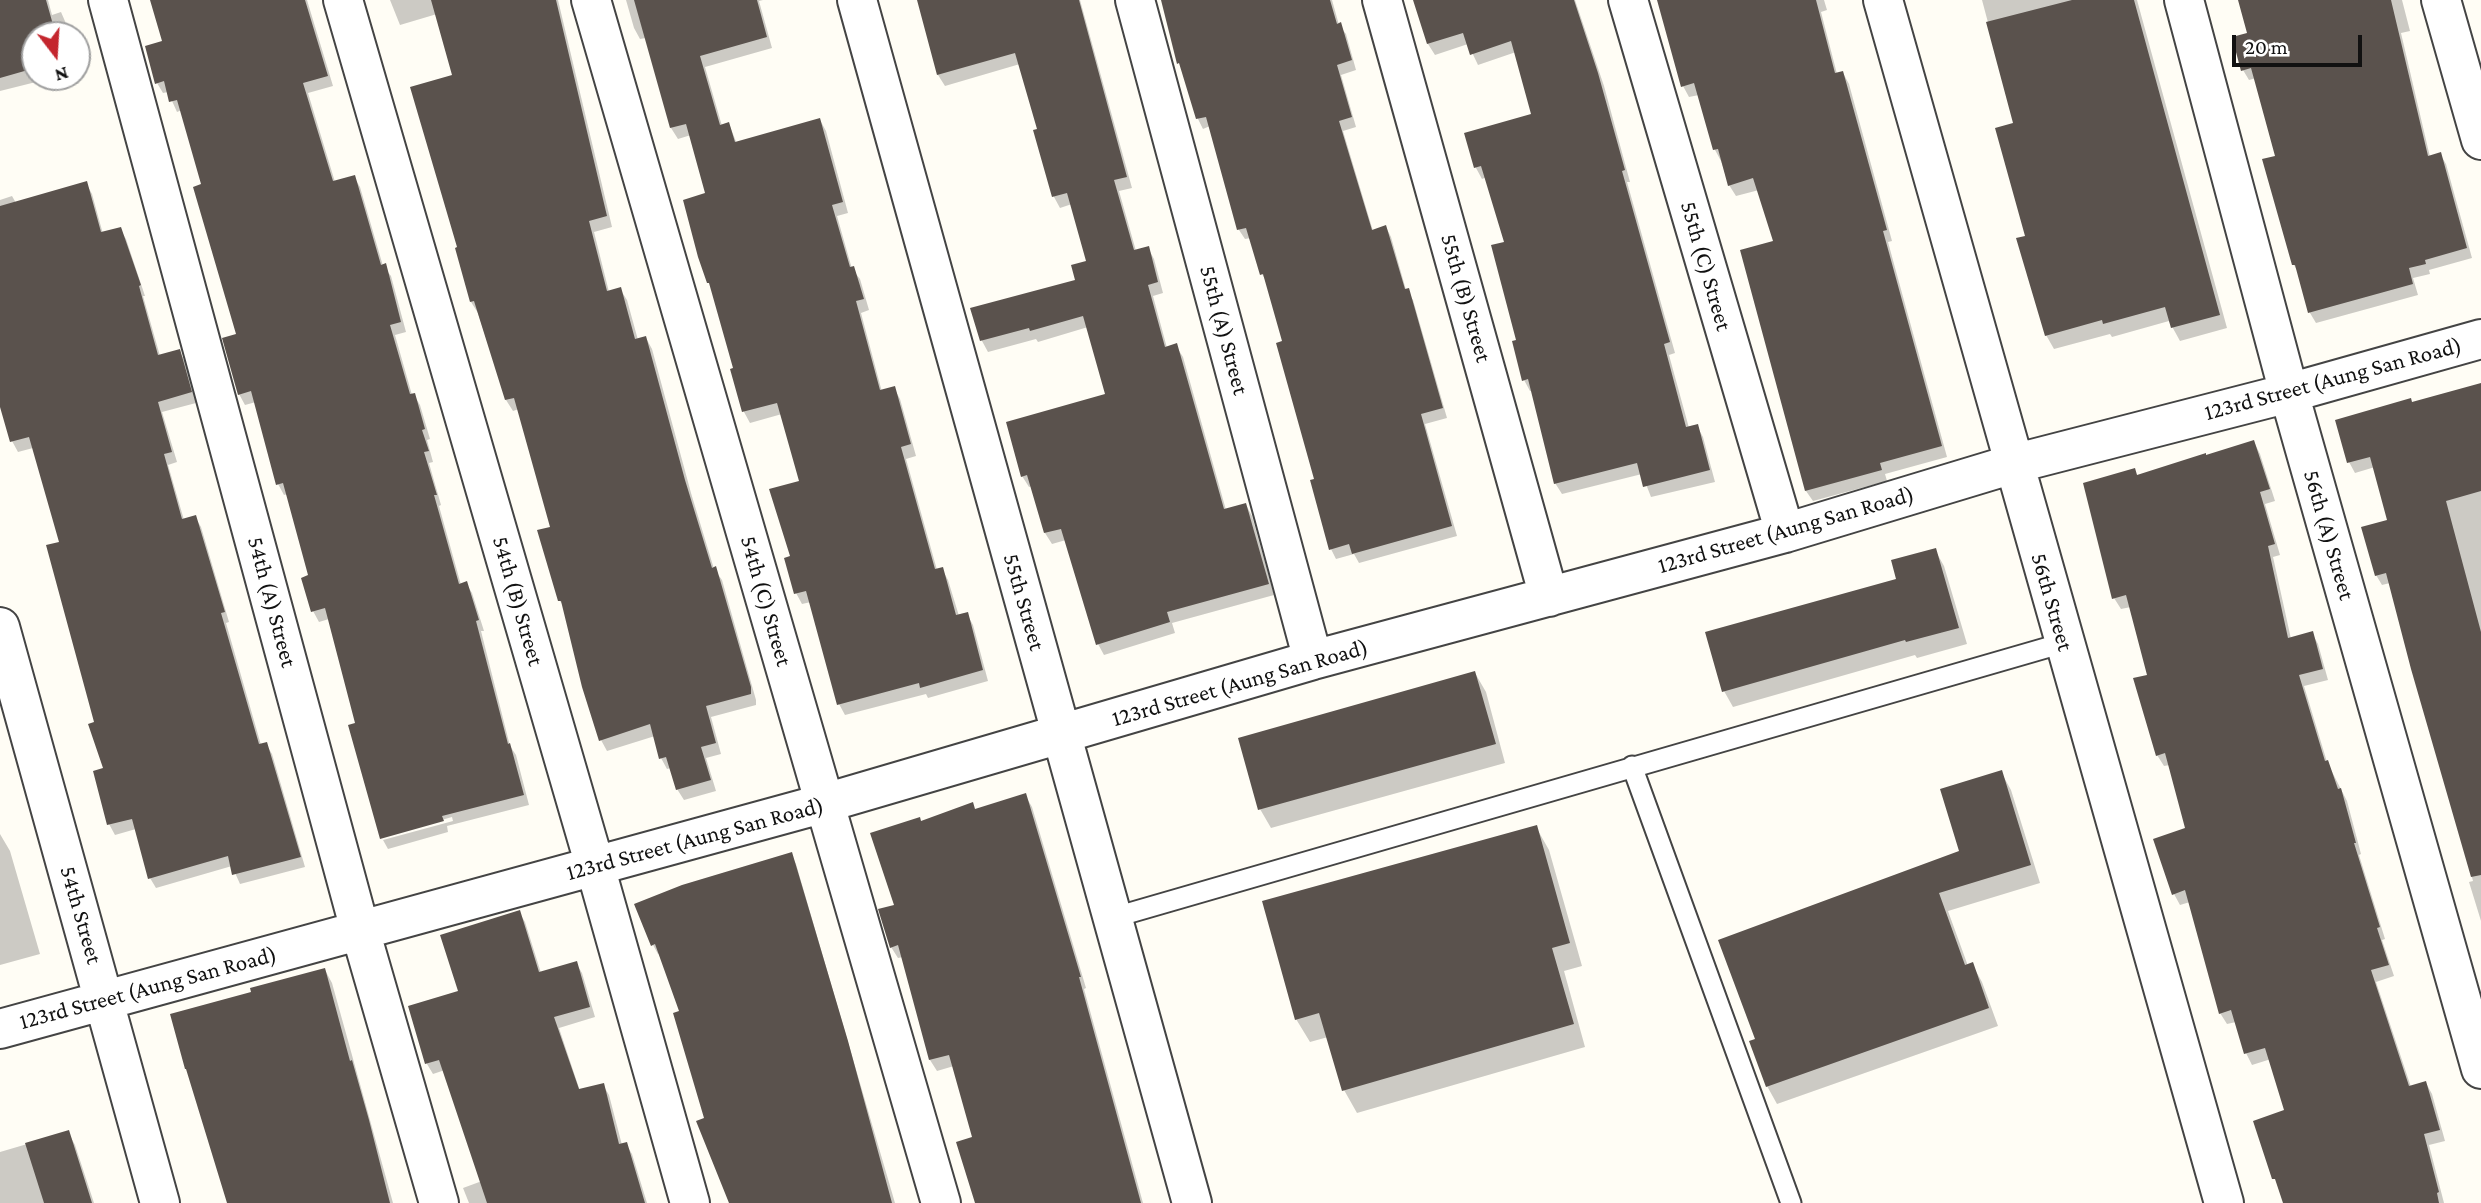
<!DOCTYPE html>
<style>
body{margin:0}
#map{position:relative;width:2481px;height:1203px;overflow:hidden;background:#fffdf5;font-family:"Crimson Pro",serif}
canvas{display:block}
.north{position:absolute;left:21px;top:21px;width:70px;height:70px;box-sizing:border-box;background:#fff;border:2px solid #a0a0a0;border-radius:50%;rotate:163deg;font-size:19px;font-weight:700;line-height:28px;text-align:center;color:#111}
.north::after{content:'';display:block;margin:auto;width:24px;height:32px;background:#c4262e;clip-path:polygon(50% 0,100% 100%,50% 72%,0 100%)}
.scale{position:absolute;left:2232px;top:35px;width:130px;height:32px;box-sizing:border-box;border:4px solid #111;border-top:0;padding-left:9px;font-size:21px;line-height:24px;white-space:nowrap;color:#111;-webkit-text-stroke:5px #fff;paint-order:stroke}
</style>
<div id="map">
<canvas width="2481" height="1203"></canvas>
<div class="north">N</div>
<div class="scale">20 m</div>
</div>
<script>
const ctx = document.querySelector('canvas').getContext('2d');
ctx.lineJoin = 'round';
function paint(path, color) {
  ctx.fillStyle = color;
  ctx.fill(path, 'evenodd');
}
function strokePath(path, color, width, dash) {
  ctx.strokeStyle = color;
  ctx.lineWidth = width;
  ctx.lineCap = dash ? 'butt' : 'round';
  ctx.setLineDash(dash || []);
  ctx.stroke(path);
}
function label(font, color, halo, rows, align = 'center') {
  ctx.font = font + ' "Crimson Pro",serif';
  ctx.lineWidth = 7;
  ctx.setLineDash([]);
  ctx.textBaseline = 'middle';
  ctx.strokeStyle = halo;
  ctx.fillStyle = color;
  for (const [text, x, y, turn = 0] of rows) {
    ctx.save();
    ctx.translate(x, y);
    ctx.rotate((+turn || 0) * Math.PI / 180);
    ctx.textAlign = isNaN(turn) ? turn : align;
    if (halo) ctx.strokeText(text, 0, 0);
    ctx.fillText(text, 0, 0);
    ctx.restore();
  }
}
const shadow = new Path2D(`
 M0,0H48L52,15L61,12L71,35H35V77H56L0,91Z
 M152,0H307L333,86L308,93L335,182L354,177L360,187L383,266L391,276L406,332L395,335L412,395H414L420,405L430,439L427,440L433,462L429,463L441,505L439,506L461,585L466,583L472,593L484,631H481L510,746L516,755L529,805L447,826L448,832L388,849L383,840L453,821L452,817L382,837L357,724L329,619L319,622L313,611L311,577L288,494L284,495L278,484L256,402L245,405L239,394L238,335L203,186L182,110L177,112L168,92L163,93L157,83L164,43Z
 M390,0H558L612,227L594,232L609,292L620,289L627,300L638,340L646,338L652,349L691,493L714,569L722,580L756,700V705L711,717L721,754L706,758L716,791L684,800L677,789L671,768L667,769L661,758L655,736L607,751L601,740L565,608L560,601L552,528L519,409L513,411L506,400L478,313L471,302L457,249L459,248L454,76L437,14L400,25Z
 M626,0H763L759,1L772,48L705,67L722,126L729,124L737,144L820,120L826,131L848,213L837,216L852,269L860,279L869,310L861,313L882,392L894,388L900,399L916,456L906,459L937,570L942,569L948,580L959,616L967,614L973,625L988,681L928,698L926,694L845,715L839,704L811,602L802,604L796,593L792,557L801,482L782,414L750,423L744,412L732,370L736,369L713,290L709,282L708,194L691,135L678,139L671,128L646,38L640,39L634,28Z
 M918,0H1080L1132,188L1119,191L1136,251L1148,248L1154,259L1163,293L1153,296L1167,348L1176,346L1183,357L1226,510L1246,505L1252,516L1274,595L1172,623L1175,633L1104,655L1098,644L1066,540L1052,544L1045,533L1032,486L1029,487L1022,476L1107,395L1088,327L1038,342L1036,339L988,352L982,341L973,309L1077,281L1088,263L1072,204L1060,208L1054,197L1035,131L1039,130L1020,64L945,86L938,75Z
 M1163,0H1332L1339,25L1346,34L1356,70L1341,75L1356,127L1343,131L1373,231L1386,227L1391,237L1406,290L1413,300L1447,418L1425,424L1457,536L1359,563L1354,554L1336,559L1331,549L1285,343L1268,284L1262,274L1251,238L1245,239L1239,230L1210,126L1203,129L1198,119Z
 M1415,0H1575L1604,86L1630,182H1627L1675,353L1669,355L1689,428L1697,426L1703,437L1715,482L1651,497L1642,474L1562,494L1555,483L1533,391H1530L1524,380L1514,342L1518,341L1507,243L1487,177L1482,179L1476,168L1466,134L1533,115L1516,52L1478,65L1468,44L1435,55L1428,44Z
 M1658,0H1824L1827,10L1821,12L1837,74L1843,73L1849,84L1892,241L1888,242L1947,457L1885,474L1887,481L1813,501L1806,491L1775,242L1759,190L1736,196L1729,185L1721,161L1715,150L1699,95L1689,97L1683,86Z
 M1982,0H2137L2227,328L2180,341L2169,321L2112,337L2110,334L2054,349L2046,335L2027,237L2015,124Z
 M2240,0H2402L2410,31L2401,33L2430,157L2440,154L2446,164L2472,258L2429,270L2430,274L2413,278L2418,295L2316,323L2310,313L2300,276L2294,265L2277,157L2256,78L2249,80L2243,70L2249,34Z
 M77,57L81,70L77,72Z
 M86,183L92,194L103,234L120,229L126,239L145,296H143L160,356L179,351L185,361L196,403L162,412L177,462L168,465L184,520L195,517L201,527L229,622L226,623L261,745L266,744L272,754L305,867L240,884L232,866L156,888L150,878L136,829L115,835L109,824L106,769L61,543L33,448L18,452L12,441L0,385V200L12,196L16,203Z
 M2481,385V921L2469,882L2473,881L2449,793L2390,583L2382,585L2376,575L2389,521L2375,467L2355,473L2349,462L2412,404Z
 M2254,442L2260,454L2275,501L2265,504L2280,555L2273,557L2291,639L2312,633L2318,644L2328,680L2304,686L2327,762L2347,801L2361,854L2359,855L2385,939L2382,940L2394,976L2376,982L2411,1087L2426,1083L2432,1094L2445,1141L2429,1145L2444,1203H2284L2286,1112L2271,1059L2252,1065L2246,1053L2236,1022L2227,1024L2220,1013L2190,902L2180,905L2174,894L2187,829L2170,765L2164,766L2157,755L2150,676L2131,607L2121,609L2114,598L2134,470L2138,477Z
 M1935,550L1944,566L1967,644L1917,658L1915,655L1733,707L1724,691L1898,580Z
 M1475,673L1486,692L1505,763L1271,828L1260,809Z
 M2001,772L2011,790L2040,883L1948,911L1968,966L1972,964L1982,982L1998,1026L1777,1104L1767,1086L1758,1040L1961,852Z
 M1025,795L1032,807L1086,988L1084,989L1143,1203H977L975,1139L954,1066L937,1071L930,1060L903,957L898,958L891,947L896,906L922,823L975,811Z
 M1536,827L1549,850L1582,966L1564,971L1585,1047L1357,1113L1344,1090L1328,1037L1310,1042L1296,1019Z
 M0,834L10,851L40,954L0,965Z
 M791,854L796,864L895,1203H730L706,1120L682,1012L660,953L658,954L653,945Z
 M519,912L525,922L541,973L576,963L582,973L595,1017L559,1028L580,1091L603,1085L609,1095L622,1145L626,1144L632,1154L647,1203H469L463,1188L482,1181L445,1070L433,1074L427,1064L410,1008L460,992Z
 M325,970L332,983L393,1203H229L253,993Z
 M68,1132L75,1145L94,1203H0V1152Z`);
const building = new Path2D(`
 M0,0H46L56,35H35V68L0,78Z
 M150,0H305L328,76L303,83L333,181L355,175L381,265L386,263L401,322L390,325L410,394L415,393L425,429L422,430L429,451L424,452L437,495H434L459,584L467,581L479,620L476,621L508,744L510,743L524,795L442,816L444,821L380,839L348,725L355,723L325,608L311,612L301,578L308,575L283,483L276,485L251,391L238,395L222,338L236,334L193,187L201,184L177,100L169,102L164,81L155,84L145,46L162,41Z
 M431,0H556L607,216L589,221L607,291L621,287L635,339L646,336L685,480L712,568L716,566L751,687V694L706,706L716,743L701,747L711,780L676,790L666,757L659,759L650,724L599,741L582,687L561,601H558L537,530L550,527L514,398L505,400L474,301L470,302L455,248L457,247L410,87L452,75Z
 M634,0H757L767,37L700,56L720,125L729,122L735,142L820,118L843,202L832,205L850,267L854,266L864,299L856,301L880,390L895,386L911,444L901,447L935,569L943,567L956,615L968,612L983,670L920,688L919,683L837,705L806,591L794,594L784,558L790,556L769,489L799,481L777,403L742,412L730,369L733,368L709,283H707L698,257L683,200L705,193L686,124L670,128Z
 M917,0H1079L1127,177L1114,180L1134,250L1149,246L1158,282L1148,285L1165,347L1177,343L1224,509L1246,503L1269,584L1167,612L1170,622L1096,645L1061,529L1044,533L1027,475L1021,477L1006,422L1105,394L1083,316L1030,331L1029,328L980,341L970,308L1075,280L1071,265L1086,261L1067,193L1052,197L1033,130L1037,129L1015,53L937,75Z
 M1161,0H1330L1337,24L1341,22L1352,60L1337,65L1352,117L1339,121L1372,230L1386,225L1405,289L1409,288L1443,408L1421,414L1452,526L1352,554L1349,544L1329,550L1310,480L1314,479L1276,343L1282,341L1263,274L1260,275L1246,228L1237,230L1206,117L1196,119L1179,63L1177,64Z
 M1413,0H1574L1598,73L1625,170L1622,171L1670,342L1664,344L1686,427L1698,424L1710,470L1643,487L1637,463L1554,484L1528,379L1522,381L1512,341L1516,340L1491,245L1504,242L1481,166L1474,168L1464,133L1531,114L1511,41L1470,55L1463,33L1427,44Z
 M1657,0H1816L1835,73L1843,71L1887,230L1883,231L1942,446L1880,463L1882,470L1805,491L1740,250L1773,241L1753,178L1728,186L1718,149L1713,150L1694,83L1681,87Z
 M2072,0H2134L2220,315L2171,328L2165,307L2103,324L2102,320L2045,336L2016,238L2025,236L1995,128L2013,123L1986,22Z
 M2238,0H2391L2428,156L2441,152L2467,248L2425,260L2426,264L2409,268L2413,284L2308,313L2295,265H2292L2262,159L2275,156L2251,68L2241,71L2232,37L2247,33Z
 M87,181L101,232L121,227L141,285L139,286L158,355L180,349L192,392L158,402L172,452L164,454L182,519L196,515L225,612L221,613L259,744L267,742L301,857L232,875L228,856L148,879L132,819L107,825L93,771L103,768L88,724L94,722L46,545L59,542L29,437L10,442L0,407V206Z
 M2481,383V491L2446,501L2481,632V875L2471,877L2411,669L2386,573L2375,576L2361,527L2387,520L2370,457L2347,463L2335,420L2411,398L2412,402Z
 M2254,440L2270,489L2260,492L2275,544L2268,546L2288,638L2313,631L2323,669L2299,675L2325,761L2328,760L2338,789L2341,788L2356,843H2354L2380,927L2377,928L2389,965L2371,970L2409,1086L2426,1081L2440,1130L2424,1134L2439,1192L2437,1193L2439,1203H2283L2275,1179H2272L2253,1121L2284,1110L2265,1048L2244,1054L2231,1010L2219,1014L2185,890L2172,895L2153,839L2185,828L2165,753L2156,756L2133,678L2147,675L2126,595L2112,599L2083,483L2135,468L2137,475L2206,453V455Z
 M1936,548L1959,628L1906,642L1905,640L1722,692L1705,632L1896,579L1891,560Z
 M1475,671L1496,744L1258,810L1238,738Z
 M2002,770L2031,865L1939,893L1965,965L1973,962L1989,1008L1766,1087L1749,1041L1755,1039L1718,940L1959,851L1940,789Z
 M1026,793L1081,977H1079L1141,1203H975L956,1142L972,1137L949,1055L929,1060L898,945L890,948L878,909L894,905L870,833L920,817L921,821L973,802L975,809Z
 M1537,825L1570,943L1552,948L1574,1024L1342,1091L1319,1013L1295,1020L1262,901Z
 M792,852L848,1041L892,1203H729L696,1121L704,1118L673,1013L679,1011L655,944L651,946L634,904L682,885Z
 M520,910L539,972L577,961L590,1007L554,1017L579,1089L604,1083L619,1144L627,1142L645,1203H487L439,1060L425,1064L408,1006L458,991L440,935Z
 M325,968L350,1061L352,1060L369,1120L390,1203H227L186,1069H185L170,1014L251,992L250,988Z
 M69,1130L92,1203H44L25,1143Z`);
const lane = new Path2D(`
 M1632,766L1791,1203
 M1112,918L2063,643`);
const street = new Path2D(`
 M108,0L360,930L439,1203
 M343,0L595,866L690,1203
 M591,0L941,1203
 M857,0L1192,1203
 M1135,0L1313,660
 M1382,0L1549,597
 M1628,0L1785,533
 M1883,0L2224,1203
 M2184,0L2289,393L2481,1069
 M2441,0L2481,140
 M0,627L160,1203
 M0,1029L825,803L1313,660L1785,533L2013,464L2289,393L2481,339`);
const streetNames = [
 ["55th (C) Street",1706,266,74],
 ["55th (B) Street",1466,298,74],
 ["55th (A) Street",1224,330,75],
 ["123rd Street (Aung San Road)",2333,379,-15],
 ["123rd Street (Aung San Road)",1786,530,-16],
 ["56th (A) Street",2329,535,74],
 ["54th (B) Street",518,601,74],
 ["54th (C) Street",766,601,74],
 ["54th (A) Street",272,602,75],
 ["55th Street",1024,602,74],
 ["56th Street",2052,602,74],
 ["123rd Street (Aung San Road)",1240,683,-16],
 ["123rd Street (Aung San Road)",695,839,-15],
 ["54th Street",81,915,74],
 ["123rd Street (Aung San Road)",148,988,-15]
];
paint(shadow, '#0003');
paint(building, '#5a524d');
strokePath(lane, '#444', 23);
strokePath(street, '#444', 42);
strokePath(lane, '#fff', 19);
strokePath(street, '#fff', 38);
label('23px', '#111', '#fff', streetNames);
</script>
